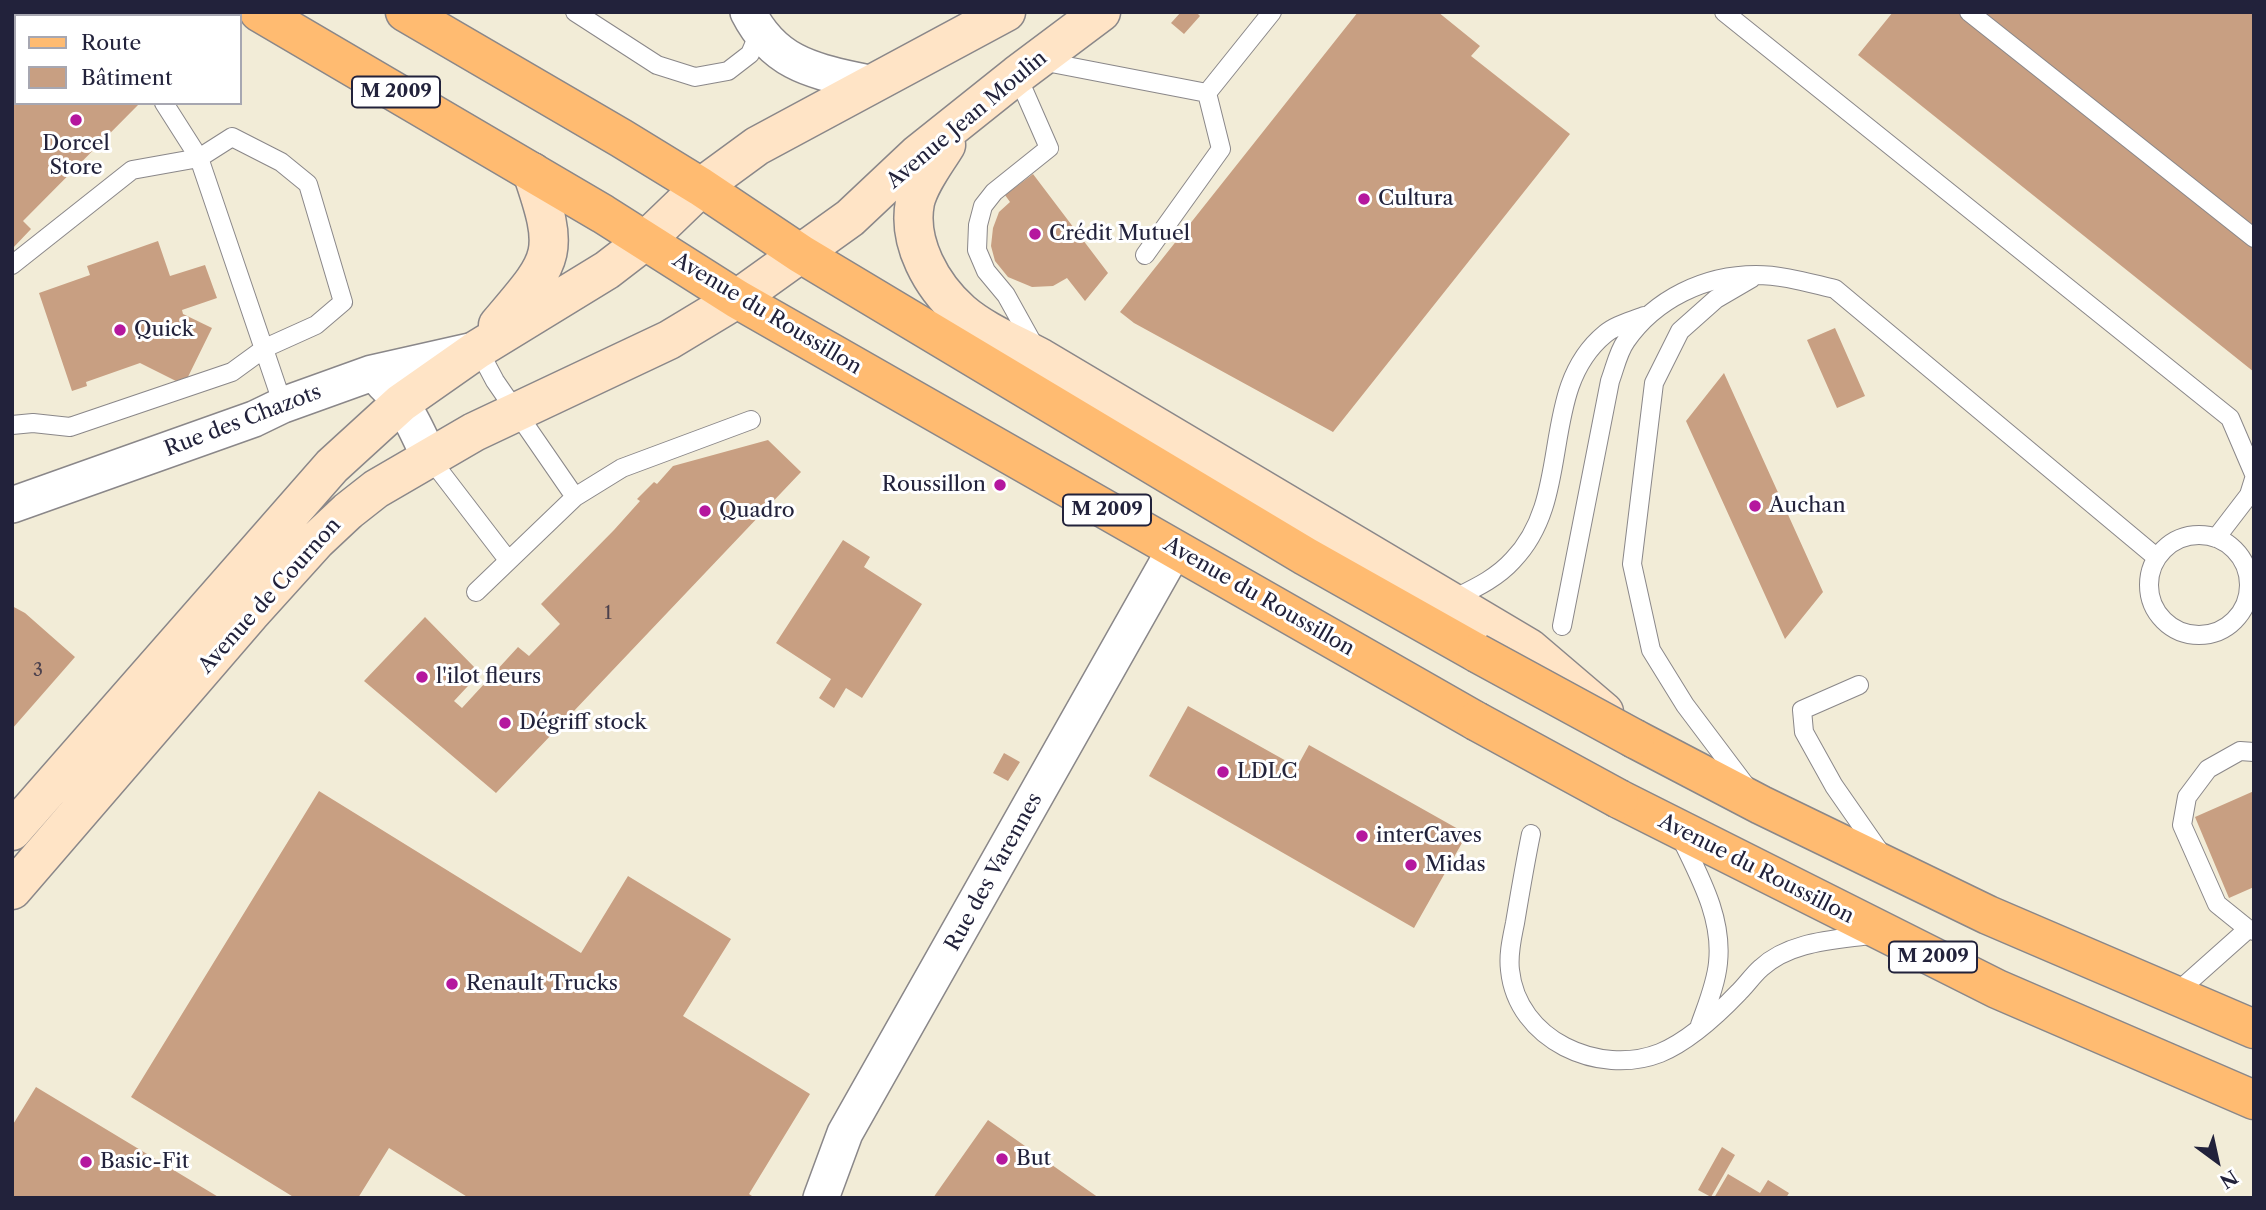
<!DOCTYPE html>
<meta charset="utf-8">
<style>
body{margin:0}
#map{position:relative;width:2266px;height:1210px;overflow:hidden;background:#f2ecd7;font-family:"Libre Caslon Text",serif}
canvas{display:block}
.frame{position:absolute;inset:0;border:14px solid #22223b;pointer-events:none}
.legend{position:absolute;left:14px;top:14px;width:228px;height:91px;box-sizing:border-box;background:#fff;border:2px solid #a7a7b1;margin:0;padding:9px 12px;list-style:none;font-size:21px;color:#22223b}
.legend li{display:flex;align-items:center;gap:14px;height:35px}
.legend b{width:35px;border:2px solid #a7a7b1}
.north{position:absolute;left:2182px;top:1126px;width:70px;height:70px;-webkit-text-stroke:5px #fff;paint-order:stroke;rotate:147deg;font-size:19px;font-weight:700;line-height:28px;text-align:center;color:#22223b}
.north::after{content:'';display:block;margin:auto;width:24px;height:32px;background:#22223b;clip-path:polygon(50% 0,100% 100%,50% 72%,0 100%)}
</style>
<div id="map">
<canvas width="2266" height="1210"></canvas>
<div class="frame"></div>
<ul class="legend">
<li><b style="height:9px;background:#ffbb71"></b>Route</li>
<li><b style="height:19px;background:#c89f82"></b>Bâtiment</li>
</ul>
<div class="north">N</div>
</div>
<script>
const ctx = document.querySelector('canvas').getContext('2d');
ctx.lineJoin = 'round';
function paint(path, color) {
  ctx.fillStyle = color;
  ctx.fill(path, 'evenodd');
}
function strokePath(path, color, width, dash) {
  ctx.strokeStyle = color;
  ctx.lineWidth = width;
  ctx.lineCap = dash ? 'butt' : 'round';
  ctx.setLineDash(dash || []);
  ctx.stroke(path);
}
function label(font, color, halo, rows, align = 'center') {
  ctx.font = font + ' "Libre Caslon Text",serif';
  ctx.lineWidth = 6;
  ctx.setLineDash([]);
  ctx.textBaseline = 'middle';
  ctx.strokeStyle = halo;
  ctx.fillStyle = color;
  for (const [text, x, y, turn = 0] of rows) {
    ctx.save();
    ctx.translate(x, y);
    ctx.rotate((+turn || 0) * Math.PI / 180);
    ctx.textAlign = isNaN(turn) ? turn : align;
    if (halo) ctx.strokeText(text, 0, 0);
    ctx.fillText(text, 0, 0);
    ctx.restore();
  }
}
const building = new Path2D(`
 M1181,12H1196L1200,16L1184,34L1171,23Z
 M1358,12H1438L1480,46L1471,56L1570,134L1333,432L1134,323L1120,312Z
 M1893,12H2254V372L1858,55Z
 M16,36V103H140L23,221L31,229L12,249V40Z
 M1033,174L1108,273L1085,301L1067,278L1053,286L1032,287L1008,277L995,261L991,246L993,228L999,212L1010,202L1005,195Z
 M158,241L170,276L205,265L217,298L182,310L183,314L212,328L184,385L140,363L86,382L87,386L72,391L39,293L90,275L87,266Z
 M1835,328L1865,396L1837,408L1807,340Z
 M1724,373L1823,592L1785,639L1686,421Z
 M768,440L801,472L496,793L364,681L425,617L480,673L454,701L462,708L518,647L529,656L560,624L541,604L614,530L640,501L637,499L654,482L657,484L673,466Z
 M843,540L870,557L864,567L922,604L862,698L846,688L834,708L819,698L831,679L776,643Z
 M12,606L25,613L75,657L12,729Z
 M1188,706L1297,767L1309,745L1467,834L1414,928L1149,776Z
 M1004,753L1020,762L1008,781L993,773Z
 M319,791L581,953L628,876L731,939L683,1016L810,1094L749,1194L755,1198H469L389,1148L358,1198H295L131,1097Z
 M2254,791V887L2229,898L2195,817Z
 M36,1087L220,1198H12V1126Z
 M988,1120L1099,1198H933Z
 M1722,1147L1735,1155L1711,1197L1698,1190Z
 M1728,1174L1760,1193L1768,1180L1789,1193L1786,1198H1714Z`);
const lane = new Path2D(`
 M575,12L657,65L695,77L728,71L750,54L759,33
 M1724,12L2230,418L2254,474
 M1969,12L2254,238
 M1041,61L1207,93L1272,12
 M1017,75L1049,148L994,192L983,206L978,225L977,250L986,271L1006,295L1036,349
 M1145,255L1221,149L1207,93
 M12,265L132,170L199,158L283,405
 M478,349L495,381L575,497
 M12,425L33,423L70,427L232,372L265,348L316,325L343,302L308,184L281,162L232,137L199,158L164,103
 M429,457L508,560
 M2149 585a50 50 0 1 1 100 0a50 50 0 1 1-100 0Z
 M2216,538L2249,495L2254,479
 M476,592L575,497L622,468L751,420
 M1451,600C1473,589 1496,579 1513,560C1575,496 1537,390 1605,334C1615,325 1632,321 1644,316
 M1562,626L1610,381C1615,368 1618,352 1626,341C1655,299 1705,275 1756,275C1783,275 1809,283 1835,289L2156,557
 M1859,685L1802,710L1804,732L1834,786L1882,855
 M1746,786L1685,705L1651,650L1632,564L1654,383L1680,331L1716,299L1752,278
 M1531,834C1525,863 1520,893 1515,923C1512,938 1508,954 1510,970C1517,1040 1599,1077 1660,1053C1689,1041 1718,1014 1739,992C1747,984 1753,975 1761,968C1791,940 1838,940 1876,934
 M1680,836C1699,876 1723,917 1718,963C1716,984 1707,1005 1700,1025
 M2248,929L2217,904L2182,825L2187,797L2208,769L2240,751L2254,752
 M2175,994L2248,929L2254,931`);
const street = new Path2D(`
 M748,12C776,67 817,71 872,84
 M383,383C405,403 417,430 429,457
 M12,505L254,419L283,405L372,373L474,350
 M821,1198L845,1133L1175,549`);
const secondary = new Path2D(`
 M946,145C935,163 920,182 915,202C907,243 932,286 961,312C984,332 1015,344 1041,358L1529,648L1604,712
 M498,325C554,259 561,256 532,172
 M12,831L332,466L401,403L478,349L607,270L646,240L701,187L757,146L1006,12
 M12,890L250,614L316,541L348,511L376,489L474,432L669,340L737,299L850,218L918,154L1017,75L1101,12`);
const primary = new Path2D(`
 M259,12L603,214L737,299L1476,721
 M405,12L621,138L701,187L801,254L1305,556L1477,653
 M1635,739L1761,805L1988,915L2254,1029
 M1619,799L1997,989L2254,1100`);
const primaryBridge = new Path2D(`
 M1477,653L1635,739
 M1476,721L1619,799`);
const markers = [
 [76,120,7,"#b5179e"],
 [1364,199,7,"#b5179e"],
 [1035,234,7,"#b5179e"],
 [120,330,7,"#b5179e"],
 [1000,485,7,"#b5179e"],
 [1755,506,7,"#b5179e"],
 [705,511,7,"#b5179e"],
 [422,677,7,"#b5179e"],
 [505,723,7,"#b5179e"],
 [1223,772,7,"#b5179e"],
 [1362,836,7,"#b5179e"],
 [1411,865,7,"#b5179e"],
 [452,984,7,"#b5179e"],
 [1002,1159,7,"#b5179e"],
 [86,1162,7,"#b5179e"]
];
const numberNames = [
 ["1",608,614],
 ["3",38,671]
];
const shields = [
 [396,92,88],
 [1107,510,88],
 [1933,957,88]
];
const shieldNames = [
 ["M 2009",396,92],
 ["M 2009",1107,510],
 ["M 2009",1933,957]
];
const streetNames = [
 ["Avenue Jean Moulin",967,120,-40],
 ["Avenue du Roussillon",767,314,31],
 ["Rue des Chazots",243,421,-21],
 ["Avenue de Cournon",270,596,-48],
 ["Avenue du Roussillon",1259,597,30],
 ["Avenue du Roussillon",1756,869,27],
 ["Rue des Varennes",994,872,-61]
];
const poiNames = [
 ["Dorcel",76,144,"center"],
 ["Store",76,168,"center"],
 ["Cultura",1378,199],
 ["Crédit Mutuel",1049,234],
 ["Quick",134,330],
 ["Roussillon",986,485,"right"],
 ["Auchan",1769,506],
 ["Quadro",719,511],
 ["l'ilot fleurs",436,677],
 ["Dégriff stock",519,723],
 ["LDLC",1237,772],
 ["interCaves",1376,836],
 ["Midas",1425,865],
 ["Renault Trucks",466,984],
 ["But",1016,1159],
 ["Basic-Fit",100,1162]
];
paint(building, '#c89f82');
strokePath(lane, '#8a8789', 20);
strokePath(street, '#8a8789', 38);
strokePath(secondary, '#8a8789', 41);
strokePath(primary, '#8a8789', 41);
strokePath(lane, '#fff', 18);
strokePath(street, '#fff', 35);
strokePath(secondary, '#ffe4c6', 38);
strokePath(primary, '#ffbb71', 38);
strokePath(primaryBridge, '#8a8789', 41, []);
strokePath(primaryBridge, '#ffbb71', 38);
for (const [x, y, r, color] of markers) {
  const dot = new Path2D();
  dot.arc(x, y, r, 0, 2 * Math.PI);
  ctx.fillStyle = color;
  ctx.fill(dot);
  strokePath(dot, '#fff', 2.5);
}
label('18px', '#4c414d', null, numberNames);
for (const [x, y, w] of shields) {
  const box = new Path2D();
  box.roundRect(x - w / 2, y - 15.5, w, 31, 5);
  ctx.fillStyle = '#fff';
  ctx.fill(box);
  strokePath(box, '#22223b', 2);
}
label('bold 19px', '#22223b', null, shieldNames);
label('21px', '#22223b', '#fff', streetNames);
label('21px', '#22223b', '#fff', poiNames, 'left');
</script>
